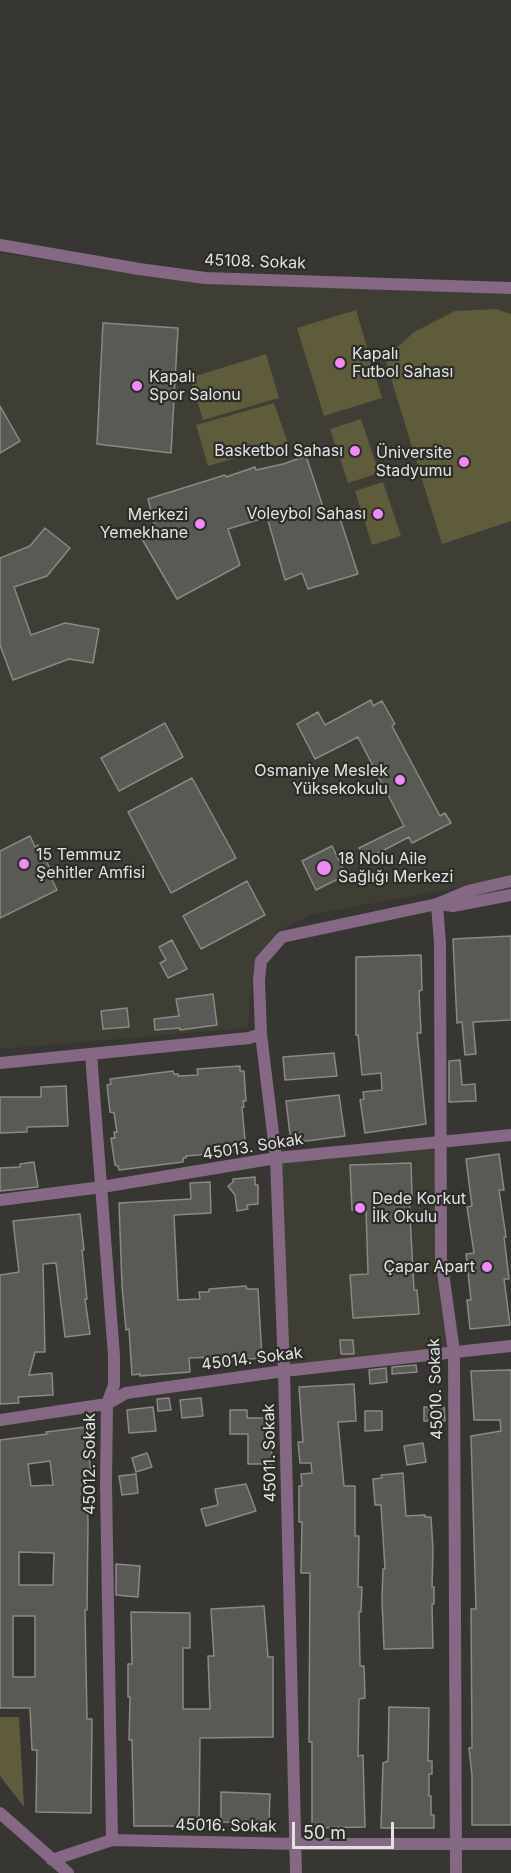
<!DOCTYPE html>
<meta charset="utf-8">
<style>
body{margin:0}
#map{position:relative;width:511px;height:1873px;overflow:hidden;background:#373633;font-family:Inter,sans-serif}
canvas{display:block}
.scale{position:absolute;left:292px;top:1822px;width:102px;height:27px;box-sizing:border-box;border:3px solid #e2e2e0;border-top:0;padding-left:8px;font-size:18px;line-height:21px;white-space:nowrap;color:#e2e2e0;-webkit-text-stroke:4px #2c2c29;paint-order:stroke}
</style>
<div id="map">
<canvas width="511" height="1873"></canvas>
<div class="scale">50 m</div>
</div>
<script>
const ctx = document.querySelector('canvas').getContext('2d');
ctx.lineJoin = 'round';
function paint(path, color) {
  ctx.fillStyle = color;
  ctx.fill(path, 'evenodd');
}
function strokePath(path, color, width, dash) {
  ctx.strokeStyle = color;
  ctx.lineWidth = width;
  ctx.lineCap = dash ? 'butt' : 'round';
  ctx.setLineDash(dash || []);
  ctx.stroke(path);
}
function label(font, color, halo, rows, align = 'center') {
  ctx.font = font + ' Inter,sans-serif';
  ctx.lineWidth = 4.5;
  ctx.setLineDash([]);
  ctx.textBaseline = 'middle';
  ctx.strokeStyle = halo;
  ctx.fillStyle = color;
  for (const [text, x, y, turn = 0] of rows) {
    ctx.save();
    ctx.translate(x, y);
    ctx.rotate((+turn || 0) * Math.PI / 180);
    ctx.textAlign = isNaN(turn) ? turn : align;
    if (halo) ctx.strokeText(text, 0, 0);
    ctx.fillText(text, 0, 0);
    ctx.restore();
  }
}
const built = new Path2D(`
 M0,253L206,284L511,293V878L314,914L277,931L257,959L250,996L248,1028L0,1049Z
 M441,1140V1258L454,1352L284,1371L276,1158Z`);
const green = new Path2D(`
 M496,309L511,314V521L442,544L385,359L414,332L455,311Z
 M356,310L382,398L324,416L297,328Z
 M266,354L279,398L203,420L190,378Z
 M274,403L288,443L208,466L196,425Z
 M361,419L379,473L348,483L330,429Z
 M383,482L401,536L372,545L355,491Z
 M0,1717H19L24,1807L0,1776Z`);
const building = new Path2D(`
 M103,323L178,328L171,453L97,444Z
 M0,406L20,441L0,453Z
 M306,456L325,513L337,509L358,574L308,589L302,573L285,580L267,517L228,529L240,565L177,599L142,539L156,531L148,499L225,475L226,477L255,467L256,470L283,464Z
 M45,528L70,548L47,576L14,587L31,635L65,623L99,629L93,663L69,659L13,680L0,645V558L30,546Z
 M371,700L373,706L382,701L395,724L392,726L440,816L445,813L451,823L412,843L409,837L365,860L359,848L404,826L358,737L315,759L297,724L318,712L325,725Z
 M165,723L183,757L119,791L101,758Z
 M192,778L236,858L171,893L128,812Z
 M30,836L35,847L38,845L55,878L52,880L57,890L0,918V851Z
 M332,846L346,875L316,890L302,861Z
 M247,881L265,915L201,949L183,916Z
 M511,936V1020L473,1022L476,1054L465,1055L462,1022L457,1023L453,939Z
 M172,940L187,969L168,978L160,963L166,960L159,947Z
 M421,955L422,990L419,991L421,1033H417L426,1124L365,1133L360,1100L364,1099L363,1092L382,1090L381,1073L362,1075L358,1035H356V957Z
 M213,994L217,1025L180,1030V1028L155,1030L154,1019L179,1016L176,999Z
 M127,1008L129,1027L103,1029L101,1011Z
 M334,1053L337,1076L285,1080L283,1057Z
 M460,1060L462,1085L475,1084L476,1101L449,1102V1061Z
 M240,1066V1071H244L246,1101H243L244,1107H242L246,1151L186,1156V1158H183V1162L119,1170L118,1166L115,1165L111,1138H115L114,1132H117L114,1113L110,1112L107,1085L111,1084L110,1079L173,1071L174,1074H178V1076L198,1075L197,1069Z
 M66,1086L68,1126L27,1127V1132L0,1133V1097H41V1087Z
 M339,1095L345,1136L291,1143L286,1101Z
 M499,1154L504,1190H499L506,1237H504L509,1279H504L510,1325L470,1329L467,1300H471L466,1254L474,1253L467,1207L472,1206L466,1159Z
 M34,1162L38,1187L0,1191V1168L20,1167V1164Z
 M411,1163L412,1197H409L414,1290H417L419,1314L353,1318L350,1275L368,1274L366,1209L352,1210L350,1165Z
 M255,1177V1185H258V1204L247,1205L248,1209L237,1211L235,1195L228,1186L233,1182V1179Z
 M210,1182L211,1213L174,1215L178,1300L200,1299L199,1292H209V1289L246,1286L247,1289H258L262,1358L214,1362V1357L189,1358L190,1372L140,1376V1374L132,1375L129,1329L126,1330L122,1286L119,1203L191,1199L190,1183Z
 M80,1214L84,1250H82L87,1299H85L90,1334L65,1337L56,1263L43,1264L45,1352H35L29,1375L52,1373L53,1395L18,1397L19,1403L0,1404V1275L19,1272L13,1221Z
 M340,1340H353L354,1354H341Z
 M416,1365L417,1372L392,1374V1367Z
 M386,1368L387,1382L370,1384L369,1370Z
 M511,1370V1825H472V1776L469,1748H472L471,1609H476L471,1436L501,1431L500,1420H474L471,1371Z
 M354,1384L356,1421L338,1422L344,1486H355V1536H359L358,1587H362L361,1612H359L360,1666H364L365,1698L359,1699L358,1756L363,1755L365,1827L312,1828V1742H309L310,1573H301L302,1522H299V1486H302L301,1474L312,1473L311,1463H300L298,1442H303L299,1387Z
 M169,1398L171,1410L158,1411L157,1399Z
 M201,1398L203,1416L182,1418L180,1400Z
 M153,1407L156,1431L129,1433L127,1410Z
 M424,1407H444L445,1421H424Z
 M230,1410H247V1418H268L267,1437H271L272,1464H248V1434H230Z
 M365,1411H382V1430L365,1431Z
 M86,1427L91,1475H86L88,1522L87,1610H85L87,1719H92L91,1813L36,1812L37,1750H32L30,1708H0V1440L47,1434L46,1432ZM50,1461L53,1485L31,1486L28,1464ZM19,1552L54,1553L53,1585H19ZM13,1616H35V1677H13Z
 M423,1443L426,1462L407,1465L404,1446Z
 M147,1453L152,1467L136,1472L132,1458Z
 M403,1473L406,1516L425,1515V1517H431L433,1550L432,1587H434V1604H432L433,1648L384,1649L382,1599L383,1569H385L381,1505H375L373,1479L382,1478L381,1475Z
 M136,1474L138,1493L122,1495L119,1476Z
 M246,1484L256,1511L206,1526L201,1509L218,1505L215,1489Z
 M116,1564L140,1566L138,1597L116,1595Z
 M264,1606L268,1657H273V1737L200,1738L199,1826H134L132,1740H129L130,1697H128V1664H132L131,1612L190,1613V1648H183V1709H210L208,1656H214L211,1609Z
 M389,1707L429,1708L428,1761H432V1774H429V1796H431V1815H434V1828H381L383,1763L388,1761Z
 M221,1792L270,1794L269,1823L221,1822Z`);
const minor = new Path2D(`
 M0,245L139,269L205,278L511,288
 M437,904L440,944L441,1258L454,1352L456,1873
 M438,904L453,906L511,895
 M261,1034L276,1158L284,1371L296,1873
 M91,1054L114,1356V1385L107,1404L106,1484L112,1840
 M0,1063L249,1038L261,1034L259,980L261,961L282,937L437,904L468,891L511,881
 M0,1200L102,1187L276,1158L511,1135
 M0,1420L107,1404L126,1393L284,1371L511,1346
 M0,1813L68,1873
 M52,1860L112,1840L296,1844H511`);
const markers = [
 [340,363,6,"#f18af4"],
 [137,386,6,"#f18af4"],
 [355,451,6,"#f18af4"],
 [464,462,6,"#f18af4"],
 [378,514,6,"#f18af4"],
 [200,524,6,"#f18af4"],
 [400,780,6,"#f18af4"],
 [24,864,6,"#f18af4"],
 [324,868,8,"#f18af4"],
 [360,1208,6,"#f18af4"],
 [487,1267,6,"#f18af4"]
];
const streetNames = [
 ["45108. Sokak",255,262,2],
 ["45013. Sokak",253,1147,-9],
 ["45014. Sokak",252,1359,-7],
 ["45010. Sokak",436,1389,-92],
 ["45011. Sokak",270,1453,-91],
 ["45012. Sokak",90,1464,-90],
 ["45016. Sokak",226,1826,1]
];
const poiNames = [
 ["Kapalı",352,354,"left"],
 ["Futbol Sahası",352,372,"left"],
 ["Kapalı",149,377,"left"],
 ["Spor Salonu",149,395,"left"],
 ["Basketbol Sahası",343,451],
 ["Üniversite",452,453],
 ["Stadyumu",452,471],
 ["Voleybol Sahası",366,514],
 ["Merkezi",188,515],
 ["Yemekhane",188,533],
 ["Osmaniye Meslek",388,771],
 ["Yüksekokulu",388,789],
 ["15 Temmuz",36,855,"left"],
 ["Şehitler Amfisi",36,873,"left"],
 ["18 Nolu Aile",338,859,"left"],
 ["Sağlığı Merkezi",338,877,"left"],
 ["Dede Korkut",372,1199,"left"],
 ["İlk Okulu",372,1217,"left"],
 ["Çapar Apart",475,1267]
];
paint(built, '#3e3e35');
paint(green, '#5e5c3b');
paint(building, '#595956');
strokePath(building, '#898985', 1.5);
strokePath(minor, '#846884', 12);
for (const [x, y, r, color] of markers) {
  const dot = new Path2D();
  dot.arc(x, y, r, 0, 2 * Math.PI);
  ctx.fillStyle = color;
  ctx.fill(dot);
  strokePath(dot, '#2c2c29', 2);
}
label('16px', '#e2e2e0', '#2c2c29', streetNames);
label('16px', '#e2e2e0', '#2c2c29', poiNames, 'right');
</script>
